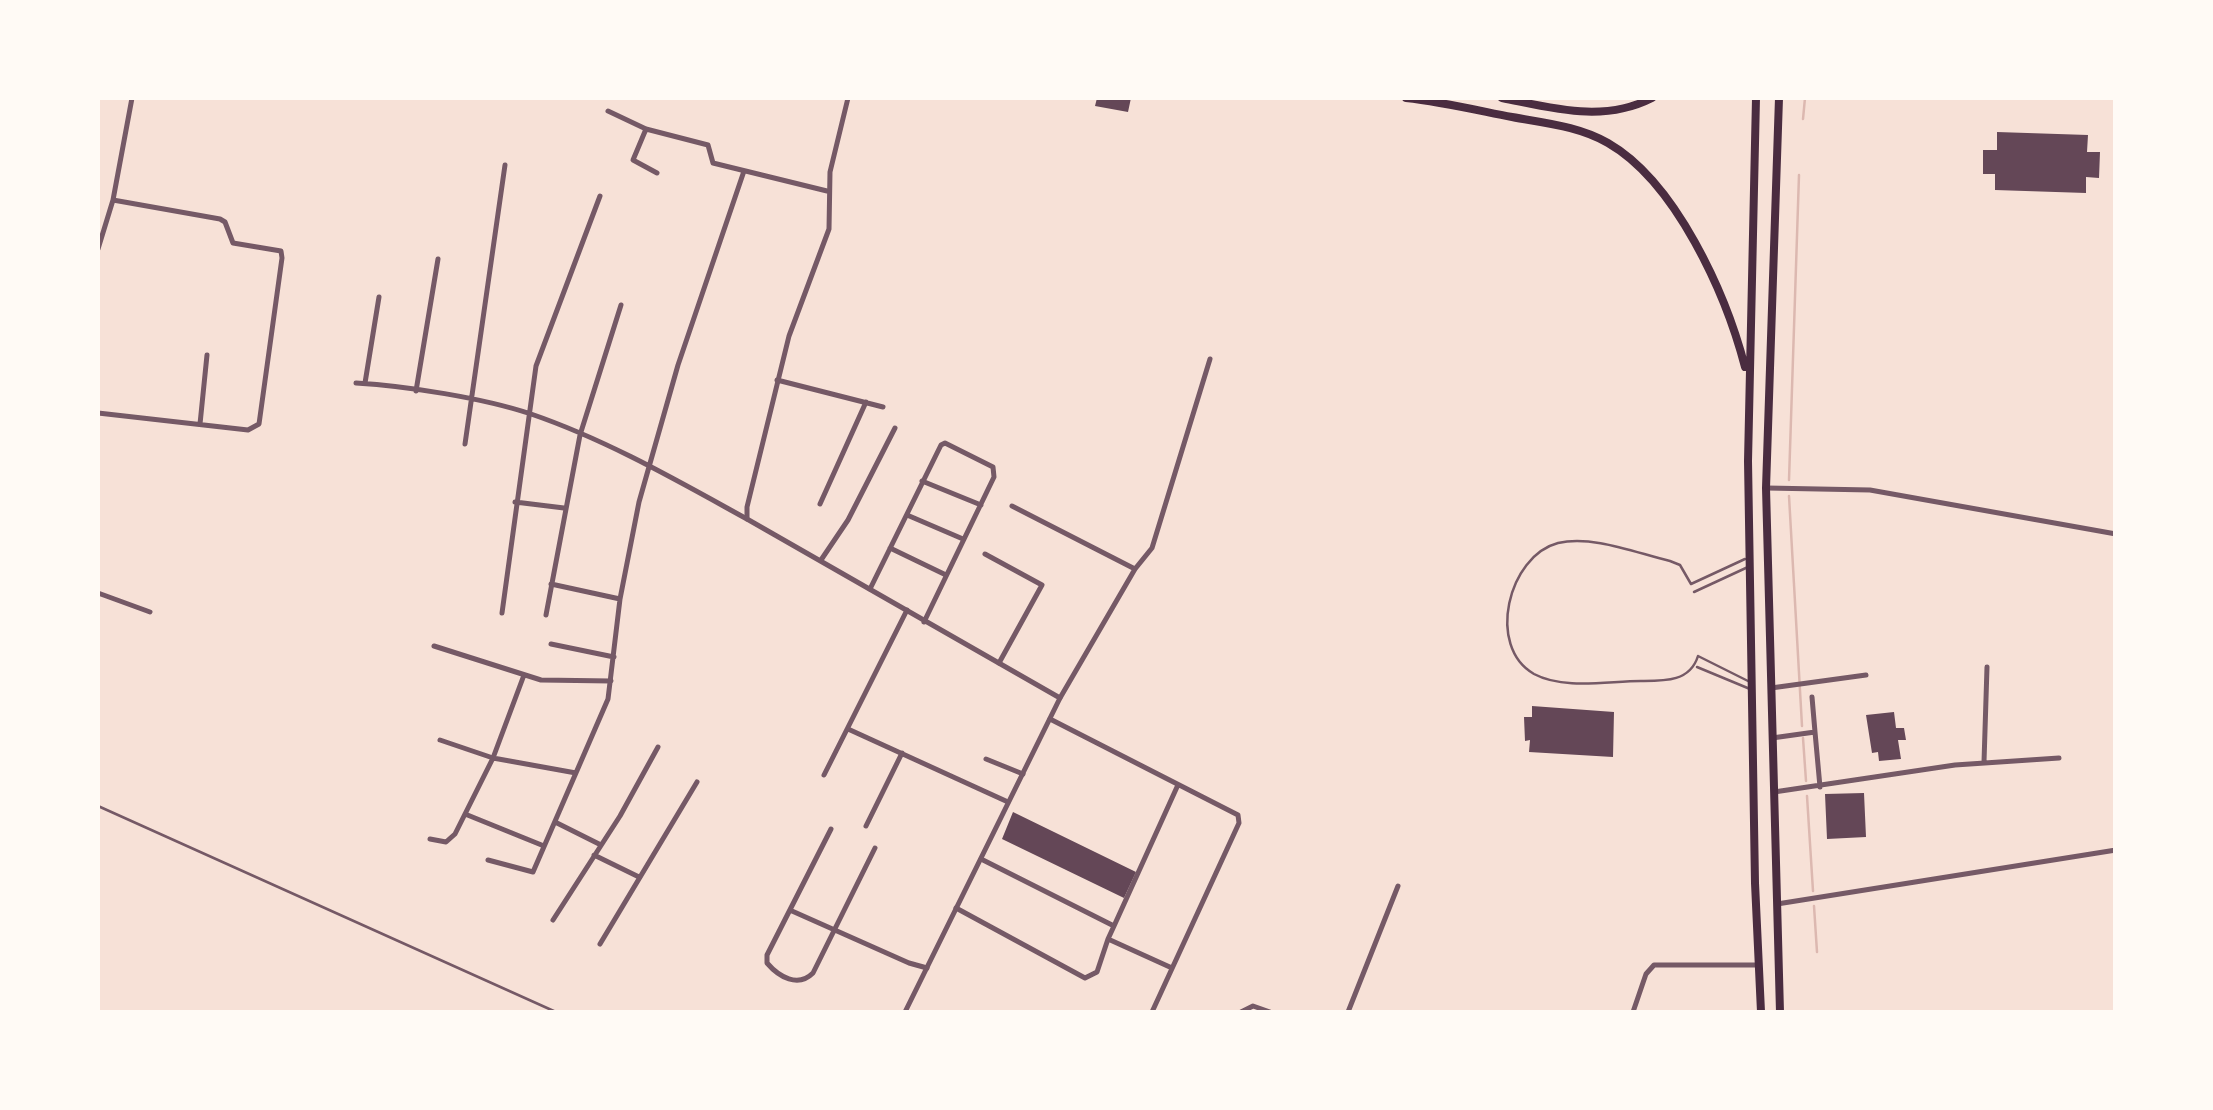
<!DOCTYPE html>
<style>
body{margin:0}
#map{position:relative;width:2213px;height:1110px;overflow:hidden;background:#f7e1d7;font-family:"PT Sans",sans-serif}
canvas{display:block}
.frame{position:absolute;inset:0;border:100px solid #fffaf5;pointer-events:none}
</style>
<div id="map">
<canvas width="2213" height="1110"></canvas>
<div class="frame"></div>
</div>
<script>
const ctx = document.querySelector('canvas').getContext('2d');
ctx.lineJoin = 'round';
function strokePath(path, color, width, dash) {
  ctx.strokeStyle = color;
  ctx.lineWidth = width;
  ctx.lineCap = dash ? 'butt' : 'round';
  ctx.setLineDash(dash || []);
  ctx.stroke(path);
}
function paint(path, color) {
  ctx.fillStyle = color;
  ctx.fill(path, 'evenodd');
}
const stream = new Path2D(`
 M1803,119L1805,98
 M1789,480L1799,175
 M1789,496L1802,726
 M1803,738L1806,781
 M1807,796L1813,891
 M1814,906L1817,952`);
const building = new Path2D(`
 M1097,98H1131L1128,112L1095,106Z
 M1997,132L2088,135L2087,152H2100L2099,178L2086,177V193L1995,190V174H1983V150H1997Z
 M1532,706L1614,712L1613,757L1529,752L1530,740L1525,741L1524,717H1532Z
 M1894,712L1896,728H1904L1906,740H1898L1901,759L1879,761L1878,752L1872,753L1866,715Z
 M1864,793L1866,837L1827,839L1825,794Z
 M1013,812L1136,872L1124,898L1002,839Z`);
const service = new Path2D(`
 M1745,559L1691,584L1680,565L1670,561C1636,553 1593,535 1558,543C1508,556 1486,647 1534,674C1564,690 1608,681 1641,681C1664,681 1690,682 1698,656L1750,682
 M1694,592L1748,567
 M1697,667L1750,689
 M98,806L556,1012`);
const minor = new Path2D(`
 M608,111L646,129L708,145L713,163L827,191
 M646,129L633,160L657,173
 M98,249L113,200L132,98
 M777,380L883,407
 M356,383C407,386 483,398 531,414C607,440 678,481 747,519
 M365,383L379,297
 M416,391L438,259
 M98,413L248,430L259,424L282,258L281,251L233,243L225,222L220,219L113,200
 M200,424L207,355
 M465,444L505,165
 M922,481L981,505
 M515,502L564,508
 M820,504L866,402
 M1012,506L1135,569
 M907,515L963,539
 M890,548L946,575
 M985,554L1042,585L999,663
 M821,560L848,520L895,428
 M551,584L620,599
 M870,589L941,445L945,443L993,467L994,477L924,622
 M98,593L150,612
 M502,613L536,366L600,196
 M546,615L580,435L621,305
 M551,644L614,657
 M434,646L541,680L611,681
 M1771,688L1866,675
 M1812,697L1815,732
 M1060,698L1135,569L1152,548L1210,359
 M1050,719L1238,815L1239,823L1152,1012
 M848,729L1008,802
 M1772,738L1815,732L1820,787
 M440,740L493,758L576,773
 M986,759L1023,774
 M1984,762L1987,667
 M824,775L907,610
 M1774,792L1955,765L2059,758
 M465,814L544,846
 M555,822L601,845
 M866,826L902,753
 M831,829L767,955V963C779,977 798,988 813,973L875,848
 M430,839L446,842L455,834L493,758L524,675
 M594,855L639,877
 M981,859L1114,926L1108,939L1172,968
 M488,860L533,872L608,699L620,599L639,502L678,365L744,171
 M1777,904L2116,850
 M956,908L1085,978L1097,972L1108,939
 M792,911L909,963L927,968
 M553,920L620,816L658,747
 M1114,926L1177,787
 M600,944L697,782
 M1241,1012L1253,1006L1270,1012
 M1348,1012L1398,886
 M1633,1012L1646,974L1654,965H1757`);
const tertiary = new Path2D(`
 M848,98L830,172L829,229L789,336L747,507V519L1060,698L905,1012
 M1767,488L1870,490L2116,534`);
const primary = new Path2D(`
 M1406,98C1442,102 1476,110 1512,117C1544,123 1579,126 1608,143C1676,182 1726,294 1745,367
 M1502,98C1553,108 1603,123 1652,98
 M1756,98L1748,461L1755,883L1761,1012
 M1779,98L1766,488L1780,1012`);
strokePath(stream, '#dcb8b0', 2.5);
paint(building, '#644757');
strokePath(service, '#755966', 2.5);
strokePath(minor, '#755966', 5);
strokePath(tertiary, '#755966', 5);
strokePath(primary, '#4a2c40', 8);
</script>
